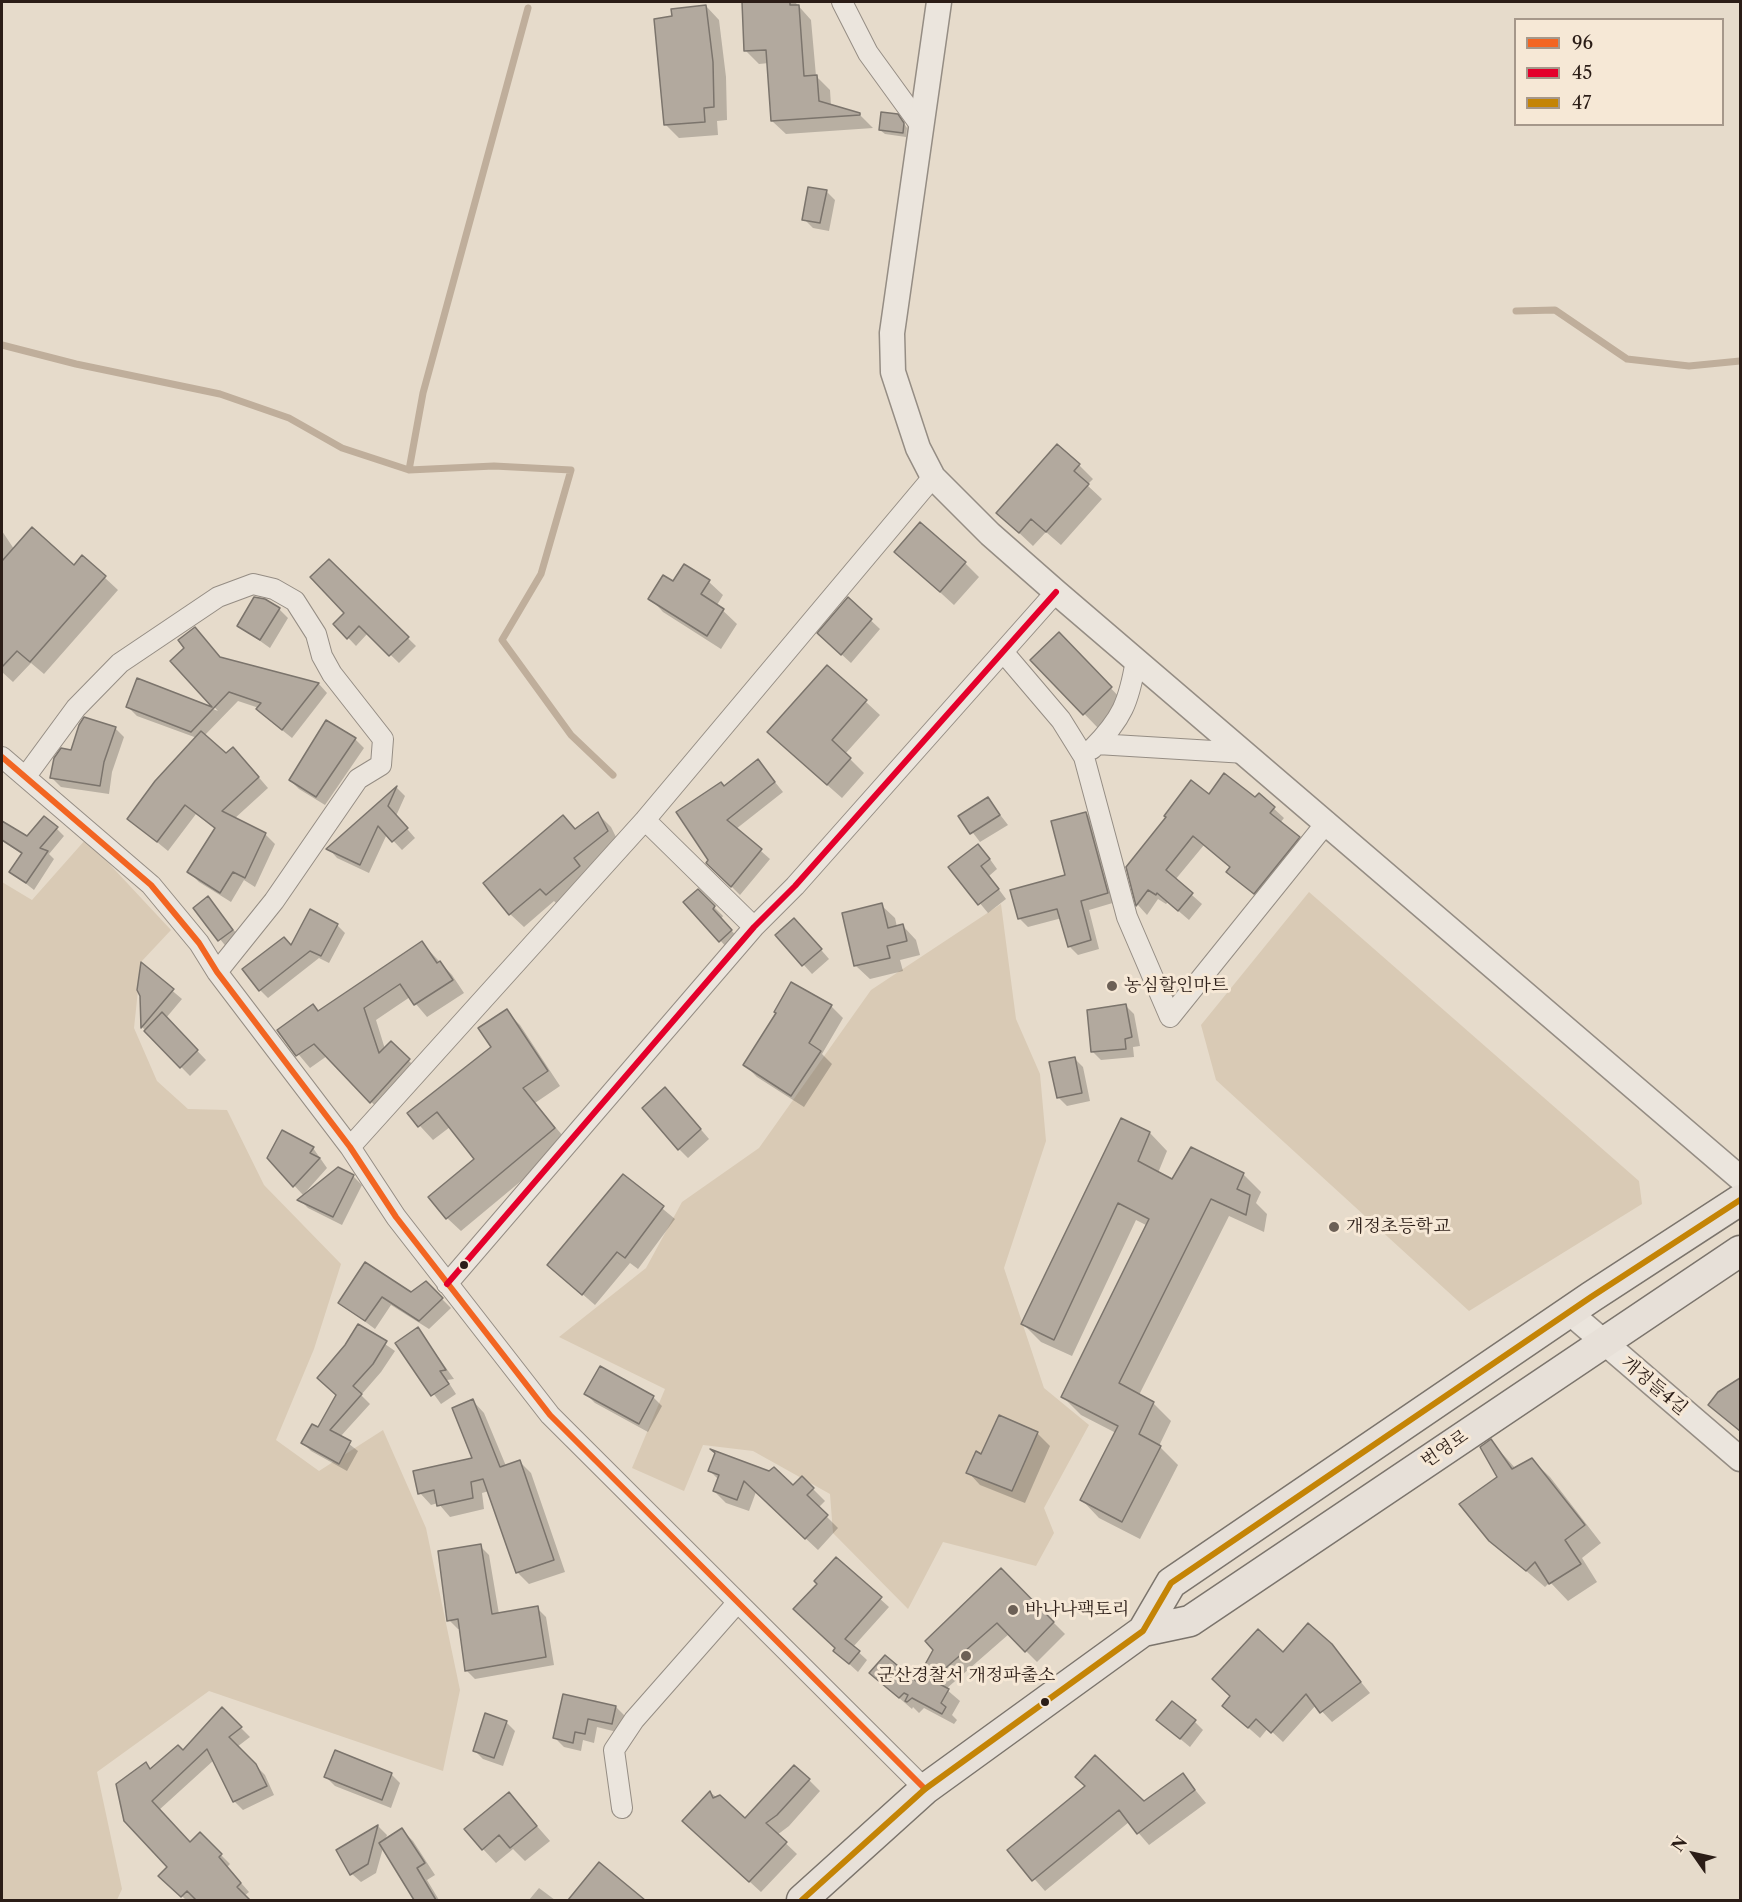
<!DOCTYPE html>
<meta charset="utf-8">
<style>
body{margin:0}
#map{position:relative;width:1742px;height:1902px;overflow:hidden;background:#e6dbcb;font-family:"Libre Caslon Text",serif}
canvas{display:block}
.frame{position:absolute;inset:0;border:3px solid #2b1d17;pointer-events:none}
.legend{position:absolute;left:1514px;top:18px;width:210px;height:108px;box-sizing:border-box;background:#f6e8d6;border:2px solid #a5978a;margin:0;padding:8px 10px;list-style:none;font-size:18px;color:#2b1d17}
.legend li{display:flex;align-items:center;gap:12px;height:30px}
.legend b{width:30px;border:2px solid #a5978a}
.north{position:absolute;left:1664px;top:1824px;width:60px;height:60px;-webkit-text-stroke:4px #f6e8d6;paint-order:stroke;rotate:304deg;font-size:16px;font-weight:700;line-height:24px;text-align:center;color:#2b1d17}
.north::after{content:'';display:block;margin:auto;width:21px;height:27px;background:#2b1d17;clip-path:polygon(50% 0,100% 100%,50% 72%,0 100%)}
</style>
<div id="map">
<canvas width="1742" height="1902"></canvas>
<div class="frame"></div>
<ul class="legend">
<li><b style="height:8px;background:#f26522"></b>96</li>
<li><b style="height:8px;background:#e4002b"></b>45</li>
<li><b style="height:8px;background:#c48406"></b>47</li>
</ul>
<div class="north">N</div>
</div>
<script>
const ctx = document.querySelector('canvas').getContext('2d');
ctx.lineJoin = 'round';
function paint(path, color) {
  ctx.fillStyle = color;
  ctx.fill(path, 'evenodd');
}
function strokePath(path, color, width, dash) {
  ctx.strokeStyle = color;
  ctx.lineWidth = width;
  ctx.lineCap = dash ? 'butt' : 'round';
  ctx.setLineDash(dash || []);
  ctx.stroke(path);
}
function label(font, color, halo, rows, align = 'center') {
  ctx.font = font + ' "Libre Caslon Text","Noto Serif KR",serif';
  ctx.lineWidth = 6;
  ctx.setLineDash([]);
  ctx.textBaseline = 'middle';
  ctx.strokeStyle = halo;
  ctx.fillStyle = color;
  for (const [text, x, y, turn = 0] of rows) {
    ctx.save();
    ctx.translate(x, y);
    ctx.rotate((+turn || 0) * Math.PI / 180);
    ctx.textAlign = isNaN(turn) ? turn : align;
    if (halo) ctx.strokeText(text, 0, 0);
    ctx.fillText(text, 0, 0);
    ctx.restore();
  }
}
const green = new Path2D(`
 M86,839L171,930L141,962L134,1028L157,1081L188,1109L227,1110L264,1185L341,1264L314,1349L276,1440L319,1471L383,1430L426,1528L460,1690L443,1771L209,1691L97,1772L122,1889L117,1900H2V882L32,900Z
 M1309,892L1639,1181L1642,1204L1469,1311L1216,1080L1201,1025Z
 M1001,904L1016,1019L1040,1074L1046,1141L1004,1268L1044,1388L1089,1425L1044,1508L1054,1533L1036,1566L943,1542L908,1609L833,1533L830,1494L753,1451L703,1445L684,1491L632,1468L665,1389L559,1337L646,1268L682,1202L759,1148L871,990Z`);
const shadow = new Path2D(`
 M743,2H795L811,20L816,76L830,90L831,106L859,114L873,128L786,134L772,121L769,63L759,64L746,51Z
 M706,6L719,20L726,77L727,120L717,121L718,135L679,138L665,124Z
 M902,120L907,128L906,137L885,134L880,130Z
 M826,191L835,200L829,231L813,228L804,219Z
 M1079,465L1093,479L1087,485L1102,499L1061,545L1046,532L1033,546L998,513Z
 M2,531L14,549L104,577L118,590L44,674L31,663L13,682L2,672Z
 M896,552L965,563L979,577L954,605Z
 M329,561L416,646L399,663L368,633L356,646L335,624L346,613Z
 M684,566L709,582L723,595L717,605L737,624L721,649L663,612L650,598L673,583Z
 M848,599L880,629L851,663L828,642Z
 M279,609L288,618L270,648L239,626Z
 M1059,634L1124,702L1098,728L1032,660Z
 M221,659L319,684L327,693L292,738L267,718L259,708L238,701L204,736L226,755L243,759L268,788L234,819L265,834L275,844L255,887L244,880L231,902L199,882L189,872L216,830L196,814L168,851L129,819L197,738L137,716L128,707L138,680L218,711L172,661Z
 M828,667L880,715L845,754L864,773L842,798L783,746Z
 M115,728L124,737L112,772L109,794L61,787L52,778L72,752Z
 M355,739L364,748L325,805L299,789L290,780Z
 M758,761L783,792L736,829L770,859L740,895L708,863L724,787Z
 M397,788L405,796L396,816L415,838L402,850L387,834L369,873L337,858L329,849Z
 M1259,795L1284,818L1280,823L1308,848L1264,903L1238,881L1231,868L1204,845L1175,880L1202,904L1189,920L1168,902L1166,904L1158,899L1147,915L1138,905L1128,868L1209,796L1255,799Z
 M988,799L1008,825L980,842L960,816Z
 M1086,813L1095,822L1116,902L1089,910L1099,949L1078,955L1069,946L1062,918L1028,927L1019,918L1067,876Z
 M598,814L611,827L620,845L560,907L554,901L524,927L510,914L576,830Z
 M2,823L27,838L57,829L64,836L49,854L54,859L34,890L11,872L22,854L2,841Z
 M987,855L997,869L989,876L1006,899L988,913L950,867Z
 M698,891L723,916L721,919L740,940L729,950L685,902Z
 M208,898L241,939L228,949L195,908Z
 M881,905L895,918L897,927L903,926L916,940L920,955L900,960L903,971L870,979L856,966L843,914Z
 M337,925L345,933L329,963L319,958L268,998L260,990L292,947Z
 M803,929L829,959L812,974L777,935Z
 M422,943L452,975L464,993L427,1017L410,997L376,1020L385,1049L391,1043L421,1073L383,1114L327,1056L310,1068L279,1031L319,1012Z
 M142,965L182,999L166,1018L206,1060L190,1076L142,1027Z
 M1125,1005L1134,1014L1140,1046L1133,1047L1134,1057L1101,1060L1092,1051Z
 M831,1006L843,1018L822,1054L832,1064L804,1107L757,1077L745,1065Z
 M506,1011L520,1025L560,1086L535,1103L568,1142L461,1231L447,1218L476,1159L450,1127L433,1140L409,1114L493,1048Z
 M1074,1058L1083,1067L1090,1101L1067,1106L1058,1097Z
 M674,1098L709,1139L688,1158L679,1149Z
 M1122,1120L1150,1133L1167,1151L1158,1173L1173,1181L1243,1174L1261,1192L1256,1203L1267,1214L1264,1232L1229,1216L1139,1395L1153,1403L1171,1421L1159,1446L1178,1465L1140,1539L1099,1518L1082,1500L1116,1433L1081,1415L1063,1397L1148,1226L1136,1220L1072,1356L1041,1342L1023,1324Z
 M313,1148L327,1168L303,1195L269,1158Z
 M353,1176L362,1185L342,1225L308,1208L300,1200Z
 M623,1176L675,1219L638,1269L630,1263L595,1305L549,1265Z
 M366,1264L411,1294L426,1283L451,1308L429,1329L391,1305L375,1329L340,1303Z
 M359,1326L395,1351L381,1372L361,1395L370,1404L340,1437L358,1451L347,1471L311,1451L303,1443L319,1429L337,1395L346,1346Z
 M418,1329L454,1379L447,1380L456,1394L441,1404L397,1343Z
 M1740,1380V1432L1710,1405L1719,1393Z
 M586,1394L653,1397L662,1406L648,1432L595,1403Z
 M473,1401L484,1413L506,1466L519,1461L531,1473L565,1572L529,1584L518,1573L489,1491L482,1493L484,1509L450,1517L438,1503L431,1505L420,1493L474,1459Z
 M1000,1417L1038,1434L1050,1446L1025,1503L980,1485L968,1472L982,1456Z
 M1491,1441L1516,1469L1532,1460L1550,1477L1601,1543L1582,1558L1597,1582L1568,1601L1550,1582L1545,1587L1490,1540L1499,1478Z
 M710,1471L770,1473L793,1487L802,1478L825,1501L818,1508L838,1528L818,1550L756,1492L749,1511L726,1503L714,1491L719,1480Z
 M480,1546L489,1555L499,1614L537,1608L546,1617L554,1665L475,1679L466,1670L461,1629H458L449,1620Z
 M836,1559L889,1607L853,1647L867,1660L858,1672L835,1651L837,1648L819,1584Z
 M1001,1570L1065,1634L1037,1662L1009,1634L946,1689L960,1701L952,1715L957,1720L954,1724L924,1708L919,1713L913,1707L912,1709L883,1684L916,1683Z
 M1331,1646L1370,1693L1332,1722L1316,1705L1283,1742L1268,1728L1260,1738L1235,1716L1283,1654Z
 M564,1696L616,1707L625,1716L621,1733L597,1727L594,1743L583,1740L581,1751L564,1747L555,1738Z
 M222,1709L250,1737L237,1747L265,1775L274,1795L243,1810L234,1801L214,1760L159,1810L190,1844L200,1834L230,1864L227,1867L249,1892L244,1896L248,1900H186L161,1876L169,1867L126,1820L146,1764L151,1770L183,1752Z
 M506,1722L515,1731L503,1766L483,1759L474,1750Z
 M1195,1722L1203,1730L1190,1747L1167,1728Z
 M391,1774L400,1783L391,1808L335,1786L326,1777Z
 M1183,1775L1206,1803L1149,1845L1129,1822L1045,1891L1009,1850L1086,1786L1144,1802Z
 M809,1780L820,1791L789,1826L777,1835L797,1854L761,1892L695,1832L711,1793L746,1820Z
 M509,1794L550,1841L525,1861L513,1849L496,1863L483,1849Z
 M378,1826L387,1835L385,1841L402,1830L413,1841L435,1875L427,1880L439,1900H412L415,1899L383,1848L376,1873L361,1882L352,1874L338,1851Z
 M599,1865L643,1900H570Z
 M539,1888L555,1900H529Z`);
const stream = new Path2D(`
 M1516,311L1555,310L1627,359L1689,366L1740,361
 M2,345L76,364L220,394L289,418L342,448L409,470L494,466L571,470L541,574L502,640L571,735L613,775
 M409,470L423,393L528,8`);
const building = new Path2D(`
 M742,2H790V5H799L804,76L817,75L819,101L860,113V115L771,121L766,50L744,51Z
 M706,5L713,62L714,107L704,108L705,122L664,125L654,19L672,16L671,9Z
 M881,112L898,114L904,123L903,133L879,130Z
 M808,187L827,190L820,223L802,220Z
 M1057,444L1080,464L1074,471L1089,484L1046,532L1031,519L1019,533L996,513Z
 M920,522L966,562L940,592L894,552Z
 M32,527L74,565L82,555L106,576L30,662L17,651L2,667V561Z
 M329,559L409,637L389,656L359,626L347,639L333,624L344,613L310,577Z
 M684,564L710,580L701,594L724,609L707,636L648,599L663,575L673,581Z
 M254,597L265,599L280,608L260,640L237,626Z
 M848,597L872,619L841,655L817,633Z
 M195,627L220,657L319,683L282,730L256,709L261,703L229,692L191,732L126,707L137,678L212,707L170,661L184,648L178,640Z
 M1059,632L1112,687L1083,715L1030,660Z
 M827,665L867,700L832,740L851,758L827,785L767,732Z
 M84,717L116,727L104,762L100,786L50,778L54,758L61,748L71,750L79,725Z
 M326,720L356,738L316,797L289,780Z
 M201,731L226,753L233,747L259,777L222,811L266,833L245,878L233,872L220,893L187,872L215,828L185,805L157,842L127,819L155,781Z
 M758,759L775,782L727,820L762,849L731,887L706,863L708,860L676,812L721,782L724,786Z
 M1224,773L1255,797L1259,793L1275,807L1270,813L1300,837L1254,894L1226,872L1230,867L1193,836L1166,870L1193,893L1178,911L1157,893L1156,895L1148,890L1136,906L1126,867L1166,817L1164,816L1191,780L1209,794Z
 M397,786L388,806L408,828L392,842L378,826L360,865L326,849Z
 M988,797L1000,815L970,834L958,816Z
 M598,812L608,831L574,858L580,866L546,895L540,889L509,915L483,883L563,815L575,829Z
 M1086,812L1108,893L1081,901L1091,940L1068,947L1057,909L1018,919L1010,890L1065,875L1051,821Z
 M44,816L58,827L40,848L48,851L26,883L9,872L22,853L2,840V821L27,836Z
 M978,844L990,859L981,866L999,889L978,905L948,867Z
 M698,889L715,906L713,909L732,930L719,942L683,902Z
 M208,896L233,930L218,941L193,908Z
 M882,903L888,928L903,924L907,941L887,946L890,958L854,966L842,913Z
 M310,909L338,924L321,956L310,951L259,991L242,969L284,937L291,945Z
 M794,918L822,949L802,966L775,935Z
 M422,941L437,963L440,961L453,980L414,1005L400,984L364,1008L379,1053L391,1041L410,1059L370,1103L314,1044L296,1056L277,1030L313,1004L318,1011Z
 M141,962L174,989L141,1028L140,996L137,990Z
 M791,982L832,1005L809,1043L821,1051L791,1096L743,1065L776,1013L774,1012Z
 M1126,1004L1132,1037L1125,1039L1126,1049L1091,1052L1087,1010Z
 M507,1009L548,1071L523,1088L555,1128L446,1219L428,1197L474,1159L437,1112L418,1127L407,1113L491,1047L478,1028Z
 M162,1012L198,1050L180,1068L144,1031Z
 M1075,1057L1082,1093L1057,1098L1049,1062Z
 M665,1087L701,1129L678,1150L642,1108Z
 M1121,1118L1150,1132L1138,1161L1172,1179L1191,1147L1244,1173L1237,1189L1250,1195L1246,1215L1211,1199L1119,1383L1154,1402L1139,1434L1161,1446L1122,1522L1080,1500L1118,1426L1061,1397L1149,1219L1118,1203L1054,1340L1021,1324Z
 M282,1130L314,1147L310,1153L320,1158L293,1187L267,1158Z
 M338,1167L354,1175L333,1217L297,1200Z
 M623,1174L664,1206L625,1258L617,1252L582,1295L547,1265Z
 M365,1262L411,1292L426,1281L443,1298L419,1321L382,1297L365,1321L338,1303Z
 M358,1324L387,1341L373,1364L353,1386L362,1394L330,1430L351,1441L339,1464L301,1443L312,1424L318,1427L336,1395L317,1378L345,1345Z
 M418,1327L446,1370L440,1371L449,1384L431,1396L395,1343Z
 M600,1366L654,1396L639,1424L584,1394Z
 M1740,1378V1431L1708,1405L1718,1392Z
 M473,1399L500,1467L520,1460L554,1560L516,1573L483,1479L471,1482L473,1498L437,1506L434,1490L418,1494L413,1471L472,1458L452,1408Z
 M999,1415L1038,1432L1012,1491L966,1473L976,1451L981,1454Z
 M1491,1439L1512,1469L1532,1458L1585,1525L1565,1540L1581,1564L1549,1584L1535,1562L1526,1571L1489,1541L1459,1504L1497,1477L1480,1447Z
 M710,1449L769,1471L774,1467L793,1485L802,1476L814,1488L807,1495L828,1515L805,1539L744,1481L737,1500L713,1491L719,1475L708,1471L715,1453Z
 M481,1544L492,1614L538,1606L546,1657L465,1671L458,1619L447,1621L438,1551Z
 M836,1557L882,1597L845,1639L860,1651L849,1664L833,1651L835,1648L793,1609L817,1584L814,1581Z
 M1001,1568L1054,1622L1025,1652L997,1623L932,1680L949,1689L941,1703L946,1707L942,1714L912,1698L907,1702L905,1701L908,1695L904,1693L899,1698L869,1673L885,1655L916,1681L933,1650L925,1641Z
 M1308,1623L1332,1644L1361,1682L1320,1713L1306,1694L1271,1733L1256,1719L1248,1728L1222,1706L1230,1696L1212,1679L1258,1629L1283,1652Z
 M563,1694L616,1706L612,1724L588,1719L585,1734L575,1732L573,1743L553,1738Z
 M1172,1701L1196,1720L1180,1739L1156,1720Z
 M222,1707L242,1727L229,1737L256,1764L267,1786L233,1802L207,1749L152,1801L190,1842L200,1832L222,1854L219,1857L241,1883L237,1887L250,1900H196L187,1891L181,1897L158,1876L167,1867L124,1821L116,1784L146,1762L150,1769L178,1745L183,1750Z
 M485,1713L507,1721L494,1758L473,1751Z
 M335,1750L392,1773L382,1800L324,1777Z
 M1095,1755L1144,1801L1183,1773L1195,1790L1137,1834L1119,1810L1032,1881L1007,1850L1085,1786L1075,1777Z
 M794,1765L810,1779L777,1815L766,1823L787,1842L749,1882L682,1821L710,1791L713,1798L720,1795L745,1818Z
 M509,1792L537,1826L510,1848L499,1835L482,1850L464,1829Z
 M378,1825L368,1864L350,1875L336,1850Z
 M402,1828L425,1863L417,1868L436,1900H414L379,1843Z
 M599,1862L645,1900H568Z`);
const minor = new Path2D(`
 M842,2L868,53L921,126
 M1004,653L1061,720L1084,757L1127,917L1170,1017L1327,822
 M1097,744L1246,753
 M1092,749C1122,719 1129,702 1136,660
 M2,757L151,885L199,943L217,972L350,1147L396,1217L550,1415L925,1789
 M26,776L76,708L120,663L218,597L253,584L274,589L295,601L316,634L322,656L332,674L383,739L381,765L358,779L274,901L217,972
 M645,820L754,927
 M350,1147L645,820L933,477
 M447,1284L754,927L795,886L1056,592
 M622,1808L614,1750L634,1720L737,1603`);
const tertiary = new Path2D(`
 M939,2L892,333L893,372L918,448L933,477L990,534L1056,592L1740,1178
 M1569,1312L1740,1459`);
const primary = new Path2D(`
 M1143,1631L1190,1621L1740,1251
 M802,1900L925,1789L1143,1631L1171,1583L1591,1297L1740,1200`);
const bus1 = new Path2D(`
 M2,757L151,885L199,943L217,972L350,1147L396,1217L550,1415L925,1789`);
const bus2 = new Path2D(`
 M447,1284L754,927L795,886L1056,592`);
const bus3 = new Path2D(`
 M802,1900L925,1789L1143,1631L1171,1583L1591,1297L1740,1200`);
const markers = [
 [1112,986,6,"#6c6056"],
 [1334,1227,6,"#6c6056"],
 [464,1265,5,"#2b1d17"],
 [1013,1610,6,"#6c6056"],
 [966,1656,6,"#6c6056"],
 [1045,1702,5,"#2b1d17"]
];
const poiNames = [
 ["농심할인마트",1124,986],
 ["개정초등학교",1346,1227],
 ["바나나팩토리",1025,1610],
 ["군산경찰서 개정파출소",966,1676,"center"]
];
const streetNames = [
 ["개정들4길",1654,1386,40],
 ["번영로",1445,1449,-34]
];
paint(green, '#d9cab5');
paint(shadow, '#0003');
strokePath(stream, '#bfae9b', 7);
paint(building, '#b2a99e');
strokePath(building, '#7b746c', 1.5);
strokePath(minor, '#958d84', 22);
strokePath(tertiary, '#958d84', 27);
strokePath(primary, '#7b746c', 33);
strokePath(minor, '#ebe5dd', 20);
strokePath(tertiary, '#ebe5dd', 24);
strokePath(primary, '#e7e0d8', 30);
strokePath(bus1, '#f26522', 6);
strokePath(bus2, '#e4002b', 6);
strokePath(bus3, '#c48406', 6);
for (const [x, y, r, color] of markers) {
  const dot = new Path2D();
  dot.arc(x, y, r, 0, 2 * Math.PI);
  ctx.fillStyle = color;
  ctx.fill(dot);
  strokePath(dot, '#f6e8d6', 2);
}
label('18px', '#2b1d17', '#f6e8d6', poiNames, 'left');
label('18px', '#2b1d17', '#f6e8d6', streetNames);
</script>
